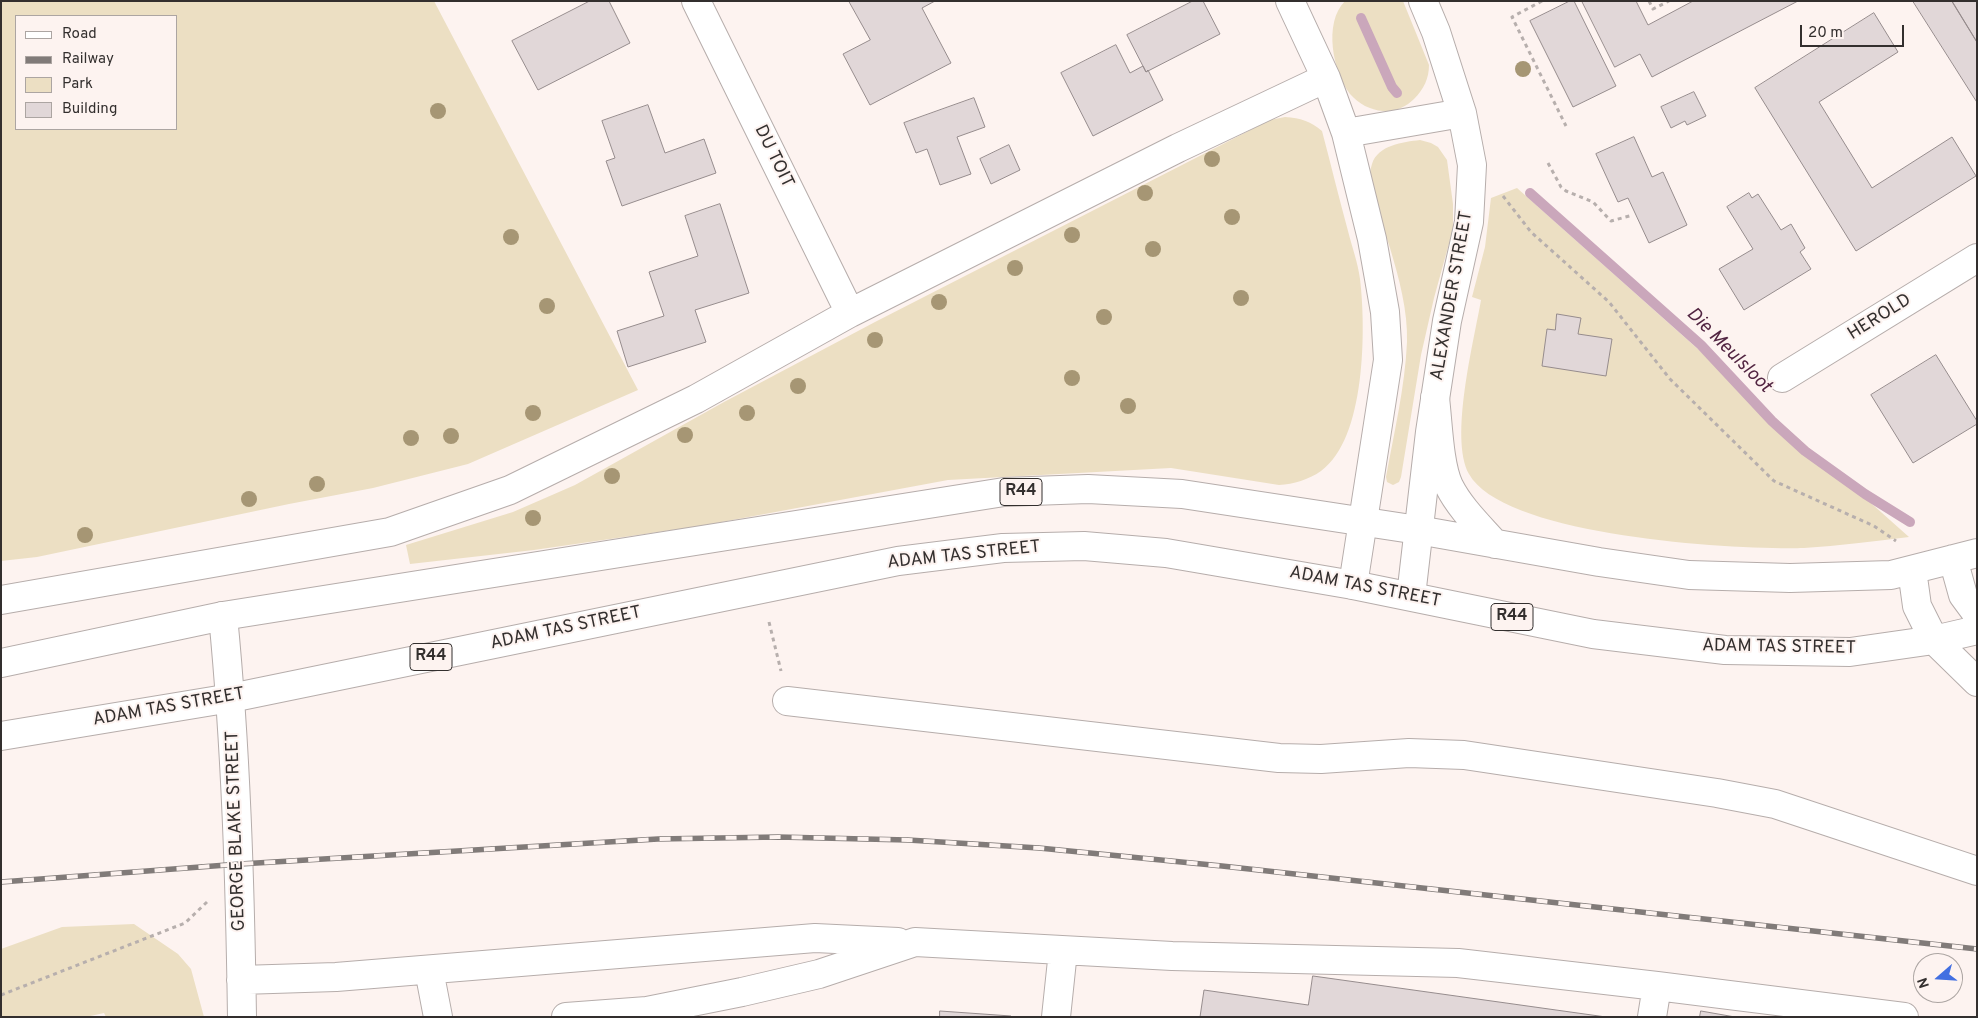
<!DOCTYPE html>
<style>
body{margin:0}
#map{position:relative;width:1978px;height:1018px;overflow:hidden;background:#fdf3f0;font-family:Overpass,sans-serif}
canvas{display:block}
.frame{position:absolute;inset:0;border:2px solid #332f2e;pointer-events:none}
.legend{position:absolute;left:15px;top:15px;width:162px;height:115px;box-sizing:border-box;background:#fdf3f0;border:1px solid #aca5a2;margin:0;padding:6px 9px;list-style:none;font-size:15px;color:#332f2e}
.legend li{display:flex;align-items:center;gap:10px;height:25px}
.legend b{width:25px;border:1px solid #aca5a2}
.north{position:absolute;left:1913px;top:953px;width:50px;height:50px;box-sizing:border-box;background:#fdf3f0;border:1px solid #aca5a2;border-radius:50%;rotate:251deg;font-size:14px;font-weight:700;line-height:20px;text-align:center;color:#332f2e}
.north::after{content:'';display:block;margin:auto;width:18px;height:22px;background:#426fe1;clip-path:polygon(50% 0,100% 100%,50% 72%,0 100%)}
.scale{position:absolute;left:1800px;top:25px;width:104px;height:22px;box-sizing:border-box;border:2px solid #332f2e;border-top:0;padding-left:6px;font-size:15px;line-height:18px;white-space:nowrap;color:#332f2e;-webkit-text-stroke:4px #fdf3f0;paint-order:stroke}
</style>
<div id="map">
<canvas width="1978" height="1018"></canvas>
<div class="frame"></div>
<ul class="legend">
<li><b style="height:6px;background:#fff"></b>Road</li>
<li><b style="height:6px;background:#817b79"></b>Railway</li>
<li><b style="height:14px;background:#ecdfc3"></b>Park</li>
<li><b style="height:14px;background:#e1d7d8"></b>Building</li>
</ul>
<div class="north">N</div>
<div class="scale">20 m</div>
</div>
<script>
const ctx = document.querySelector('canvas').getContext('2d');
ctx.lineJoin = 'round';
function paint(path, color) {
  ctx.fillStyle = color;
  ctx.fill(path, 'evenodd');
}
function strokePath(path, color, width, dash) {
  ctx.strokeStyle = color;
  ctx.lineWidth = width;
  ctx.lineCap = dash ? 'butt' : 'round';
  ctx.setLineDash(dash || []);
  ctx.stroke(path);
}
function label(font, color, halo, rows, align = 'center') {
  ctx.font = font + ' Overpass,sans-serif';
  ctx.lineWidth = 4;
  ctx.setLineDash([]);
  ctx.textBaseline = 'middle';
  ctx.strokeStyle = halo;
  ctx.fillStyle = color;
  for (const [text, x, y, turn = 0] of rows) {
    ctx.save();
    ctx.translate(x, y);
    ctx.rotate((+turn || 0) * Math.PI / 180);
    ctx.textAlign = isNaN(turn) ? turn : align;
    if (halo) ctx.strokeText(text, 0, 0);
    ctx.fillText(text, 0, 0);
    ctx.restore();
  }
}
const green = new Path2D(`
 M1,1H434L638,390L468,464L373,488L289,504L37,557L1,561ZM176,16V129H16V16Z
 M1345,1H1403L1429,65C1429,78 1424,89 1414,99C1406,107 1395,112 1383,111C1370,110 1359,104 1350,94C1333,72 1323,23 1345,1Z
 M1285,117C1301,118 1310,121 1322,131C1331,165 1339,198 1348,231C1352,247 1358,263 1360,279C1366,328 1366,439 1321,471C1308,480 1294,484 1279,485L1171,468L948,480L700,526L534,550L410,564L406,545L513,512L575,485L724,402L875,322L1270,120Z
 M1420,140L1431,143L1438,147L1447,160L1453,204V229L1434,298L1421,355L1401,477L1399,482L1393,485L1387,482L1386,477C1394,433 1405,387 1407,342C1408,311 1399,278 1390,248C1384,227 1364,185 1372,164C1378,145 1403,142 1420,140Z
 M1517,188L1909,537C1874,541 1839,546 1804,548C1736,550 1504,537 1469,474C1449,438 1474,341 1481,300L1472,297L1485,247L1491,198Z
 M134,924L178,954L191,969L204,1017H106L104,1013L86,1017H1V949L62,927Z`);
const stream = new Path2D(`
 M1361,18L1392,87L1397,93
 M1530,193L1701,345L1772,421L1805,451L1865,494L1910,522`);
const building = new Path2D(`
 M590,1H609L630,43L538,90L512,41Z
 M849,1H935L922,8L951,63L870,105L843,54L870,40Z
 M1193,1H1203L1220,34L1146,72L1127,35Z
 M1570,1H1574L1616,86L1573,107L1530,21Z
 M1582,1H1636L1648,25L1693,1H1798L1652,77L1640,54L1615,67Z
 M1913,1H1952L1977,42V102Z
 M1952,1H1977V42Z
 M1874,13L1898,52L1819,102L1872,188L1952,137L1976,176L1856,251L1755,88Z
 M1116,45L1130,73L1143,66L1146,72L1148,70L1163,100L1093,136L1061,73Z
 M1694,92L1706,116L1687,125L1685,121L1671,128L1661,107Z
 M974,98L985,127L957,137L971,174L940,185L927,149L916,153L904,123Z
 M648,105L665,153L704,139L716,173L622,206L606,161L615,158L602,121Z
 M1634,137L1652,177L1663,172L1687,225L1649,243L1628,198L1618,202L1596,154Z
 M1009,145L1020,170L991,184L980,159Z
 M1749,193L1752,198L1758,194L1781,230L1791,224L1805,248L1800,252L1811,269L1744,310L1719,269L1753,249L1727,207Z
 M720,204L749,293L695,310L706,342L628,367L617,331L664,316L649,272L698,256L685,216Z
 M1557,314L1581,318L1578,334L1612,339L1606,376L1542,366L1547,329L1555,330Z
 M1936,355L1977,421V424L1913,463L1871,395Z
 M1313,976L1606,1017H1200L1204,990L1308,1005Z
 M940,1011L1011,1016V1017H940Z
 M1701,1011L1735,1017H1700Z`);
const path = new Path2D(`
 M1542,1L1512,17L1566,126
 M1649,1L1653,9L1669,1
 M1548,163L1561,187L1566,191L1593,202L1611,221L1633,215
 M1503,196L1531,232L1609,302L1670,379L1774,481L1874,526L1896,541
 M769,622L781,671
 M1,995L185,923L208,901`);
const minor = new Path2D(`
 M696,1L850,313
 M1290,1L1326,78L1346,133L1372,239L1385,312L1388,360L1353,585
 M1346,133L1462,113
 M1782,378L1977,258
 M1411,596L1430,432L1447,321L1469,222L1472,165L1462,113L1436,32L1423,1
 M1,600L390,532L510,490L696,399L850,313L1178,148L1326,78
 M223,616C236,749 240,883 242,1017
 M787,701L1279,758L1321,759L1409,753L1464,755L1717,793L1775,804L1977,871
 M429,970L438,1017
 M241,980L336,977L815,938L898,942
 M566,1017L647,1011L742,992L819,974L915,942L1172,956L1458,963L1657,986L1904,1017
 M1056,1017L1063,951
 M1652,1017L1657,986`);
const major = new Path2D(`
 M1435,398C1438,422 1439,465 1449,486C1460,508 1479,526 1495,544
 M1953,559L1963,595L1977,614
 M1912,570L1917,606L1934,640L1977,682
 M1,663L223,616L1004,492L1088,489L1182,494L1418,530L1599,562L1689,575L1790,578L1891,575L1977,553
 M1,736L231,698L898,561L1003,548L1084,546L1166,553L1353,585L1593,634L1725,650L1850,652L1934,640L1977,630`);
const rail = new Path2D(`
 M1,882L240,864L658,839L778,837L908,840L1039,848L1222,866L1977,949`);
const trees = [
 [1523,69],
 [438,111],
 [1212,159],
 [1145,193],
 [1232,217],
 [1072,235],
 [511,237],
 [1153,249],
 [1015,268],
 [1241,298],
 [939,302],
 [547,306],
 [1104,317],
 [875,340],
 [1072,378],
 [798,386],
 [1128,406],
 [533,413],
 [747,413],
 [685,435],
 [451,436],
 [411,438],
 [612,476],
 [317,484],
 [249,499],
 [533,518],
 [85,535]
];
const shields = [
 [1021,492,42],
 [1512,617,42],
 [431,657,42]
];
const shieldNames = [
 ["R44",1021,492],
 ["R44",1512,617],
 ["R44",431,657]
];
const streetNames = [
 ["DU TOIT",773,157,64],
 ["ALEXANDER STREET",1453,296,-80],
 ["HEROLD",1880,318,-32],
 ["ADAM TAS STREET",964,556,-6],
 ["ADAM TAS STREET",1365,588,11],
 ["ADAM TAS STREET",566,629,-12],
 ["ADAM TAS STREET",1779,648,1],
 ["ADAM TAS STREET",169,708,-10],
 ["GEORGE BLAKE STREET",237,831,-92]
];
const waterNames = [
 ["Die Meulsloot",1728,351,45]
];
paint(green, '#ecdfc3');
strokePath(stream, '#caa7bb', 10);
paint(building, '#e1d7d8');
strokePath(building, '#968c8d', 1);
strokePath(minor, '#b6adab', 30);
strokePath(major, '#b6adab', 30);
strokePath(path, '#b7afad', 3, [4, 4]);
strokePath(minor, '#fff', 28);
strokePath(major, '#fff', 28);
strokePath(rail, '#817b79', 5.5);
strokePath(rail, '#fdf3f0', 4, [11]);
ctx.fillStyle = '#a69674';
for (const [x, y] of trees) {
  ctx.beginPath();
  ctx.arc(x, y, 8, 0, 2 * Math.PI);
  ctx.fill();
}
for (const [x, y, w] of shields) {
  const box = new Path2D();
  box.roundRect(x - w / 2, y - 13.5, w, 27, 4);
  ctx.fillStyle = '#fdf3f0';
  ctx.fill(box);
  strokePath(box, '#332f2e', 1);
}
label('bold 16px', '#332f2e', null, shieldNames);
label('18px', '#332f2e', '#fdf3f0', streetNames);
label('italic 19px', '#522542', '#fdf3f0', waterNames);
</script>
